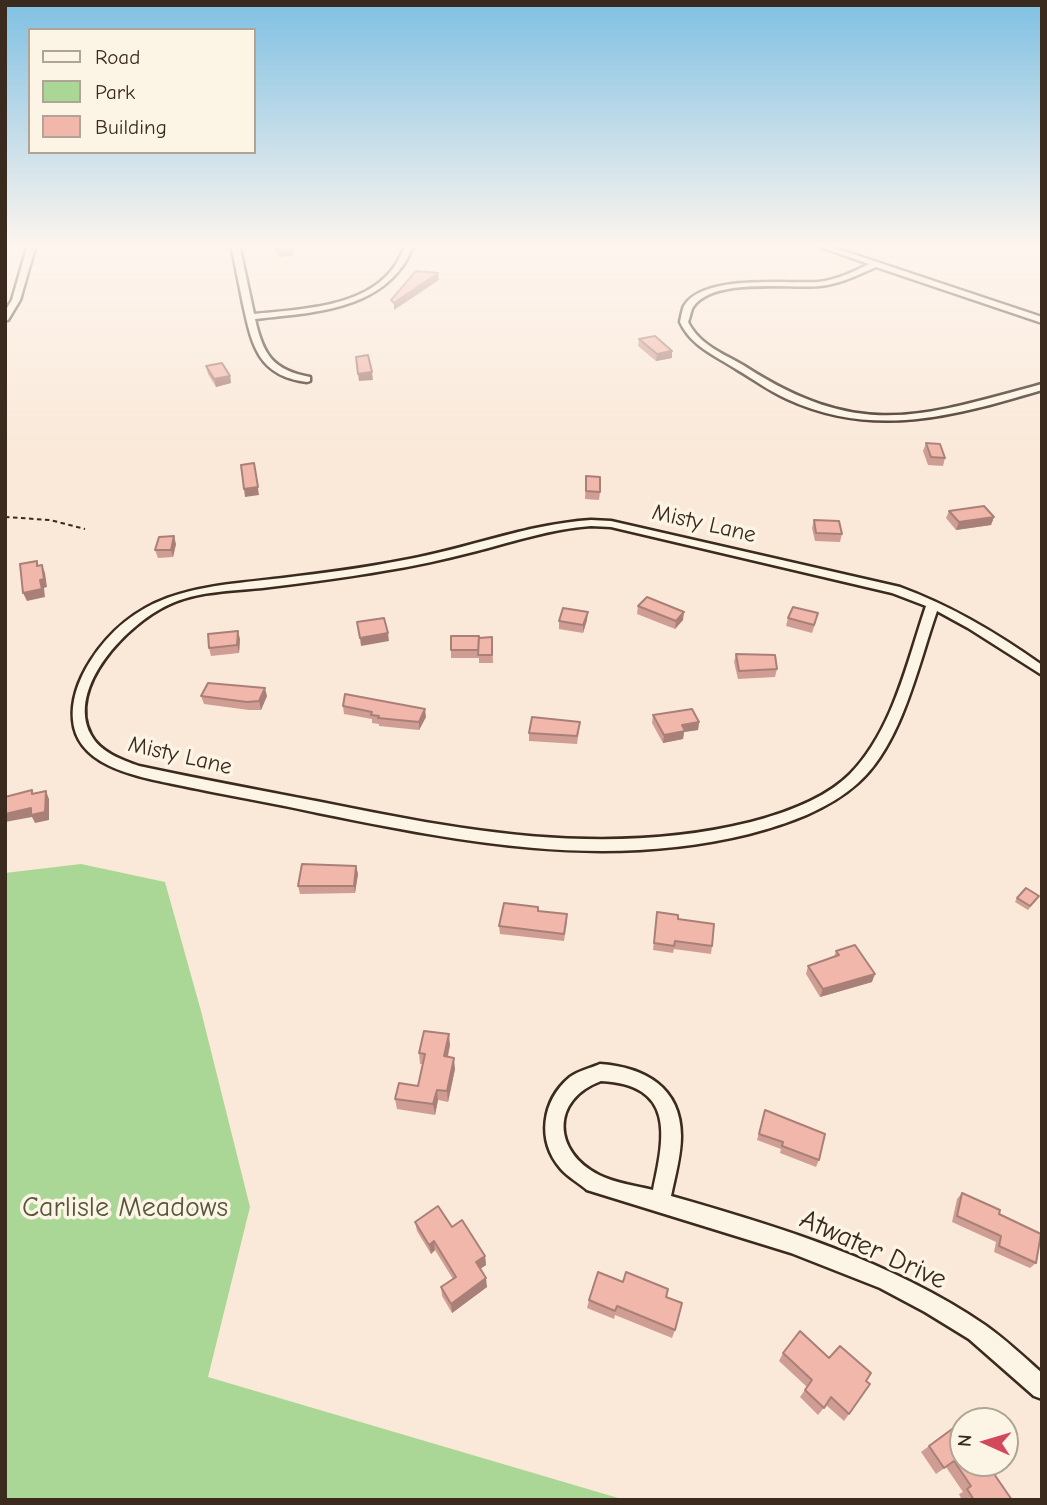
<!DOCTYPE html>
<style>
body{margin:0}
#map{position:relative;width:1047px;height:1505px;overflow:hidden;background:#fae9d9;font-family:"Comic Neue",sans-serif}
canvas{display:block}
.frame{position:absolute;inset:0;border:7px solid #3b2a1e;pointer-events:none}
.legend{position:absolute;left:28px;top:28px;width:228px;height:126px;box-sizing:border-box;background:#fcf5e5;border:2px solid #afa495;margin:0;padding:9px 12px;list-style:none;font-size:21px;color:#3b2a1e}
.legend li{display:flex;align-items:center;gap:14px;height:35px}
.legend b{width:35px;border:2px solid #afa495}
.north{position:absolute;left:949px;top:1407px;width:70px;height:70px;box-sizing:border-box;background:#fcf5e5;border:2px solid #afa495;border-radius:50%;rotate:274deg;font-size:19px;font-weight:700;line-height:28px;text-align:center;color:#3b2a1e}
.north::after{content:'';display:block;margin:auto;width:24px;height:32px;background:#d1495b;clip-path:polygon(50% 0,100% 100%,50% 72%,0 100%)}
</style>
<div id="map">
<canvas width="1047" height="1505"></canvas>
<div class="frame"></div>
<ul class="legend">
<li><b style="height:9px;background:#fcf5e5"></b>Road</li>
<li><b style="height:19px;background:#abd796"></b>Park</li>
<li><b style="height:19px;background:#f1b7ab"></b>Building</li>
</ul>
<div class="north">N</div>
</div>
<script>
const ctx = document.querySelector('canvas').getContext('2d');
ctx.lineJoin = 'round';
function paint(path, color) {
  ctx.fillStyle = color;
  ctx.fill(path, 'evenodd');
}
function strokePath(path, color, width, dash) {
  ctx.strokeStyle = color;
  ctx.lineWidth = width;
  ctx.lineCap = dash ? 'butt' : 'round';
  ctx.setLineDash(dash || []);
  ctx.stroke(path);
}
function label(font, color, halo, rows, align = 'center') {
  ctx.font = font + ' "Comic Neue",sans-serif';
  ctx.lineWidth = 7;
  ctx.setLineDash([]);
  ctx.textBaseline = 'middle';
  ctx.strokeStyle = halo;
  ctx.fillStyle = color;
  for (const [text, x, y, turn = 0] of rows) {
    ctx.save();
    ctx.translate(x, y);
    ctx.rotate((+turn || 0) * Math.PI / 180);
    ctx.textAlign = isNaN(turn) ? turn : align;
    if (halo) ctx.strokeText(text, 0, 0);
    ctx.fillText(text, 0, 0);
    ctx.restore();
  }
}
const green = new Path2D(`
 M81,864L165,882L201,1011L250,1207L208,1377L625,1500H5V873Z`);
const path = new Path2D(`
 M5,517L50,520L85,529`);
const minor = new Path2D(`
 M28,244H36L20,300L8,320L5,321V311L12,300Z
 M231,244H239L254,314C301,309 368,308 396,264C400,258 403,250 406,244H414C410,252 407,261 401,268C368,312 305,313 255,319C263,355 273,370 310,377V381L307,382C258,376 252,345 243,304C239,284 235,264 231,244Z
 M812,244H823L1042,317V323L876,267C858,275 840,284 820,286C788,289 714,277 693,307C691,310 690,317 688,322C700,346 725,354 746,367C860,440 920,417 1042,384V390C954,416 874,439 787,399C769,391 753,379 736,369C714,355 691,346 680,322C681,317 682,311 684,306C703,274 786,284 818,282C836,280 853,272 869,264Z
 M591,520L611,521L900,587C952,606 997,633 1042,665V675L968,628L937,611C918,665 902,744 858,783C828,810 787,824 749,834C603,870 462,842 318,813C272,803 225,795 178,785C141,777 77,768 73,720C71,699 80,677 91,660C139,587 206,587 283,578C324,573 364,568 404,560C467,549 527,524 591,520ZM591,526L611,527L892,593L926,606C907,662 893,730 850,774C825,799 785,813 751,822C605,858 464,831 321,802C260,790 199,779 139,766C122,760 100,752 91,735C65,687 129,623 168,605C198,591 230,591 262,588C303,583 343,578 383,571C415,566 446,559 477,551C515,541 551,529 591,526Z
 M600,1064C644,1067 681,1087 681,1136C681,1156 675,1176 671,1196C780,1227 891,1261 985,1325C1005,1339 1023,1356 1042,1373V1399L1034,1396L969,1339L925,1312L880,1288L791,1253L587,1190C579,1183 568,1177 561,1169C536,1141 542,1100 570,1077C578,1071 591,1068 600,1064ZM601,1081C675,1085 665,1135 653,1190C636,1186 615,1183 599,1175C553,1152 550,1100 601,1081Z`);
const wall = new Path2D(`
 M272,244H292L294,255L280,257L276,254Z
 M639,339L672,351V358L656,361L638,346Z
 M206,366L230,376L231,383L216,387L208,374Z
 M926,443L945,458L943,466L928,465L923,451Z
 M586,476L600,492L599,500L585,499Z
 M949,511L994,517L991,525L956,530L946,518Z
 M814,520L842,534L840,542L815,541L812,528Z
 M176,544L173,557L158,558L155,550Z
 M638,606L683,620L675,629L637,614Z
 M788,618L816,621L812,633L786,626Z
 M587,620L583,633L559,629V621Z
 M492,637L493,663H479V658H451V650L479,638Z
 M240,639L239,653L211,656L209,648Z
 M736,654L777,669L775,677L738,679L734,662Z
 M201,696H267L261,710H249L204,704Z
 M343,706L426,717L419,730L379,726V724L372,723V719L344,714Z
 M653,715L699,722L698,730L684,732L683,739L663,743L652,723Z
 M579,730L577,744L529,741V733Z
 M356,866L358,874L355,893L300,894L298,886Z
 M1039,896L1028,910L1015,902L1017,898Z
 M538,911L567,922L564,941L500,934L499,926Z
 M657,912L678,919L712,946L711,954L674,949L673,953L653,950Z
 M836,951L872,982L820,997L806,974L808,966L834,957Z
 M450,1045L448,1057L455,1069L448,1102L438,1100L435,1115L397,1109L395,1099L418,1086L423,1064H420L419,1053Z
 M765,1110L819,1160L816,1167L780,1153L781,1149L757,1140Z
 M962,1193L999,1214L1036,1263L1030,1268L994,1252L996,1242L952,1222L957,1199Z
 M415,1222L452,1227L485,1256L486,1265L480,1269L487,1287L452,1313L442,1296L441,1287L453,1279L435,1250L431,1254L417,1231Z
 M623,1282L666,1297L675,1330L672,1338L615,1315L614,1319L587,1308L589,1300Z
 M783,1353L829,1358L849,1414L844,1421L826,1405L818,1415L800,1397L807,1387L779,1361Z
 M929,1446L992,1471L1012,1500H962L959,1494L963,1492L946,1467L936,1474L921,1452Z`);
const shadedWall = new Path2D(`
 M294,249V255L280,257L279,250Z
 M438,273L439,280L394,310V303Z
 M672,351V358L656,361L657,354Z
 M372,372L373,380L359,381L358,374Z
 M230,376L231,383L216,387L214,379Z
 M254,463L259,495L245,497L244,489Z
 M994,517L991,525L956,530L959,522Z
 M174,536L176,544L173,557L171,550Z
 M42,565L45,573L47,587L44,588L45,597L27,601L23,593Z
 M588,612L587,620L583,633V625Z
 M684,612L683,620L675,629L676,621Z
 M238,631L240,639L239,653L237,645Z
 M388,633L389,641L361,646L360,638Z
 M265,688L267,696L261,710L259,701Z
 M425,709L426,717L419,730V722Z
 M699,722L698,730L684,732L683,739L663,743L664,735L682,725Z
 M46,791L49,799V820L35,823L32,817L5,822V814L31,808Z
 M356,866L358,874L355,893L354,886Z
 M875,974L872,982L820,997L823,989Z
 M449,1034L450,1045L445,1067L444,1056Z
 M454,1058L455,1069L448,1102L447,1091Z
 M437,1090L438,1100L435,1115L433,1104Z
 M434,1241L435,1250L431,1254L429,1245Z
 M485,1256L486,1265L477,1271L476,1262Z
 M486,1278L487,1287L452,1313L451,1304Z`);
const building = new Path2D(`
 M273,244H292L294,249L279,250L275,248Z
 M416,271L438,273L394,303L391,300Z
 M655,336L672,351L657,354L639,339Z
 M368,355L372,372L358,374L356,357Z
 M222,363L230,376L214,379L206,366Z
 M926,443L940,444L945,458L931,457Z
 M254,463L258,487L244,489L241,465Z
 M586,476L600,477V492L586,491Z
 M984,506L994,517L959,522L949,511Z
 M814,520L839,521L842,534L816,533Z
 M174,536L171,550H155L159,537Z
 M37,561V566L42,565L44,579L40,580L42,589L23,593L20,564Z
 M647,597L684,612L676,621L638,606Z
 M793,607L818,613L814,625L788,618Z
 M563,608L588,612L583,625L559,621Z
 M384,618L388,633L360,638L357,622Z
 M238,631L237,645L209,648L208,634Z
 M451,636H479L478,650H451Z
 M492,637V655H478L479,638Z
 M736,654L775,655L777,669L739,671Z
 M208,683L265,688L259,701L247,702L201,696Z
 M345,694L425,709L419,722L378,718L379,716L371,715L372,712L343,706Z
 M692,709L699,722L682,725L685,731L664,735L653,715Z
 M532,717L580,722L577,736L529,733Z
 M32,790V794L46,791L45,812L31,815V808L5,814V797Z
 M302,864L356,866L354,886H298Z
 M1026,888L1039,896L1030,906L1017,898Z
 M504,903L538,907V911L567,914L564,934L499,926Z
 M657,912L678,915V919L714,924L712,946L675,941L674,946L654,943Z
 M855,945L875,974L823,989L808,966L839,955L836,951Z
 M424,1031L449,1034L444,1056L454,1058L447,1091L437,1090L433,1104L395,1099L399,1083L418,1086L425,1054L419,1053Z
 M765,1110L825,1134L819,1160L782,1146L783,1142L759,1134Z
 M962,1193L1000,1210L999,1214L1041,1234L1036,1263L999,1246L1001,1236L957,1216Z
 M438,1206L452,1227L462,1220L485,1256L476,1262L486,1278L451,1304L441,1287L456,1277L434,1241L429,1245L415,1222Z
 M598,1272L623,1282L626,1272L668,1289L666,1297L682,1303L675,1330L617,1306L615,1311L589,1300Z
 M800,1331L829,1358L840,1346L871,1373L866,1381L870,1384L849,1414L831,1397L824,1408L805,1390L812,1380L783,1353Z
 M963,1421V1463H995L997,1467L992,1471L1012,1500H974L967,1489L971,1486L954,1461L944,1468L929,1446Z`);
const streetNames = [
 ["Misty Lane",704,524,13],
 ["Misty Lane",180,756,13]
];
const nearParknames = [
 ["Carlisle Meadows",125,1208]
];
const nearStreetnames = [
 ["Atwater Drive",873,1250,24]
];
paint(green, '#abd796');
strokePath(minor, '#3b2a1e', 5);
strokePath(path, '#3b2a1e', 2, [4.5, 3.5]);
paint(minor, '#fcf5e5');
paint(wall, '#cf9d93');
paint(shadedWall, '#a98078');
paint(building, '#f1b7ab');
strokePath(building, '#a98078', 2);
const sky = ctx.createLinearGradient(0, 0, 0, 455);
sky.addColorStop(0, '#7fc0e3');
sky.addColorStop(0.54, '#fdf5ee');
sky.addColorStop(1, '#fdf5ee00');
ctx.fillStyle = sky;
ctx.fillRect(0, 0, 1047, 455);
label('23px', '#3b2a1e', '#fcf5e5', streetNames);
label('28px', '#57553c', '#fcf5e5', nearParknames);
label('28px', '#3b2a1e', '#fcf5e5', nearStreetnames);
</script>
